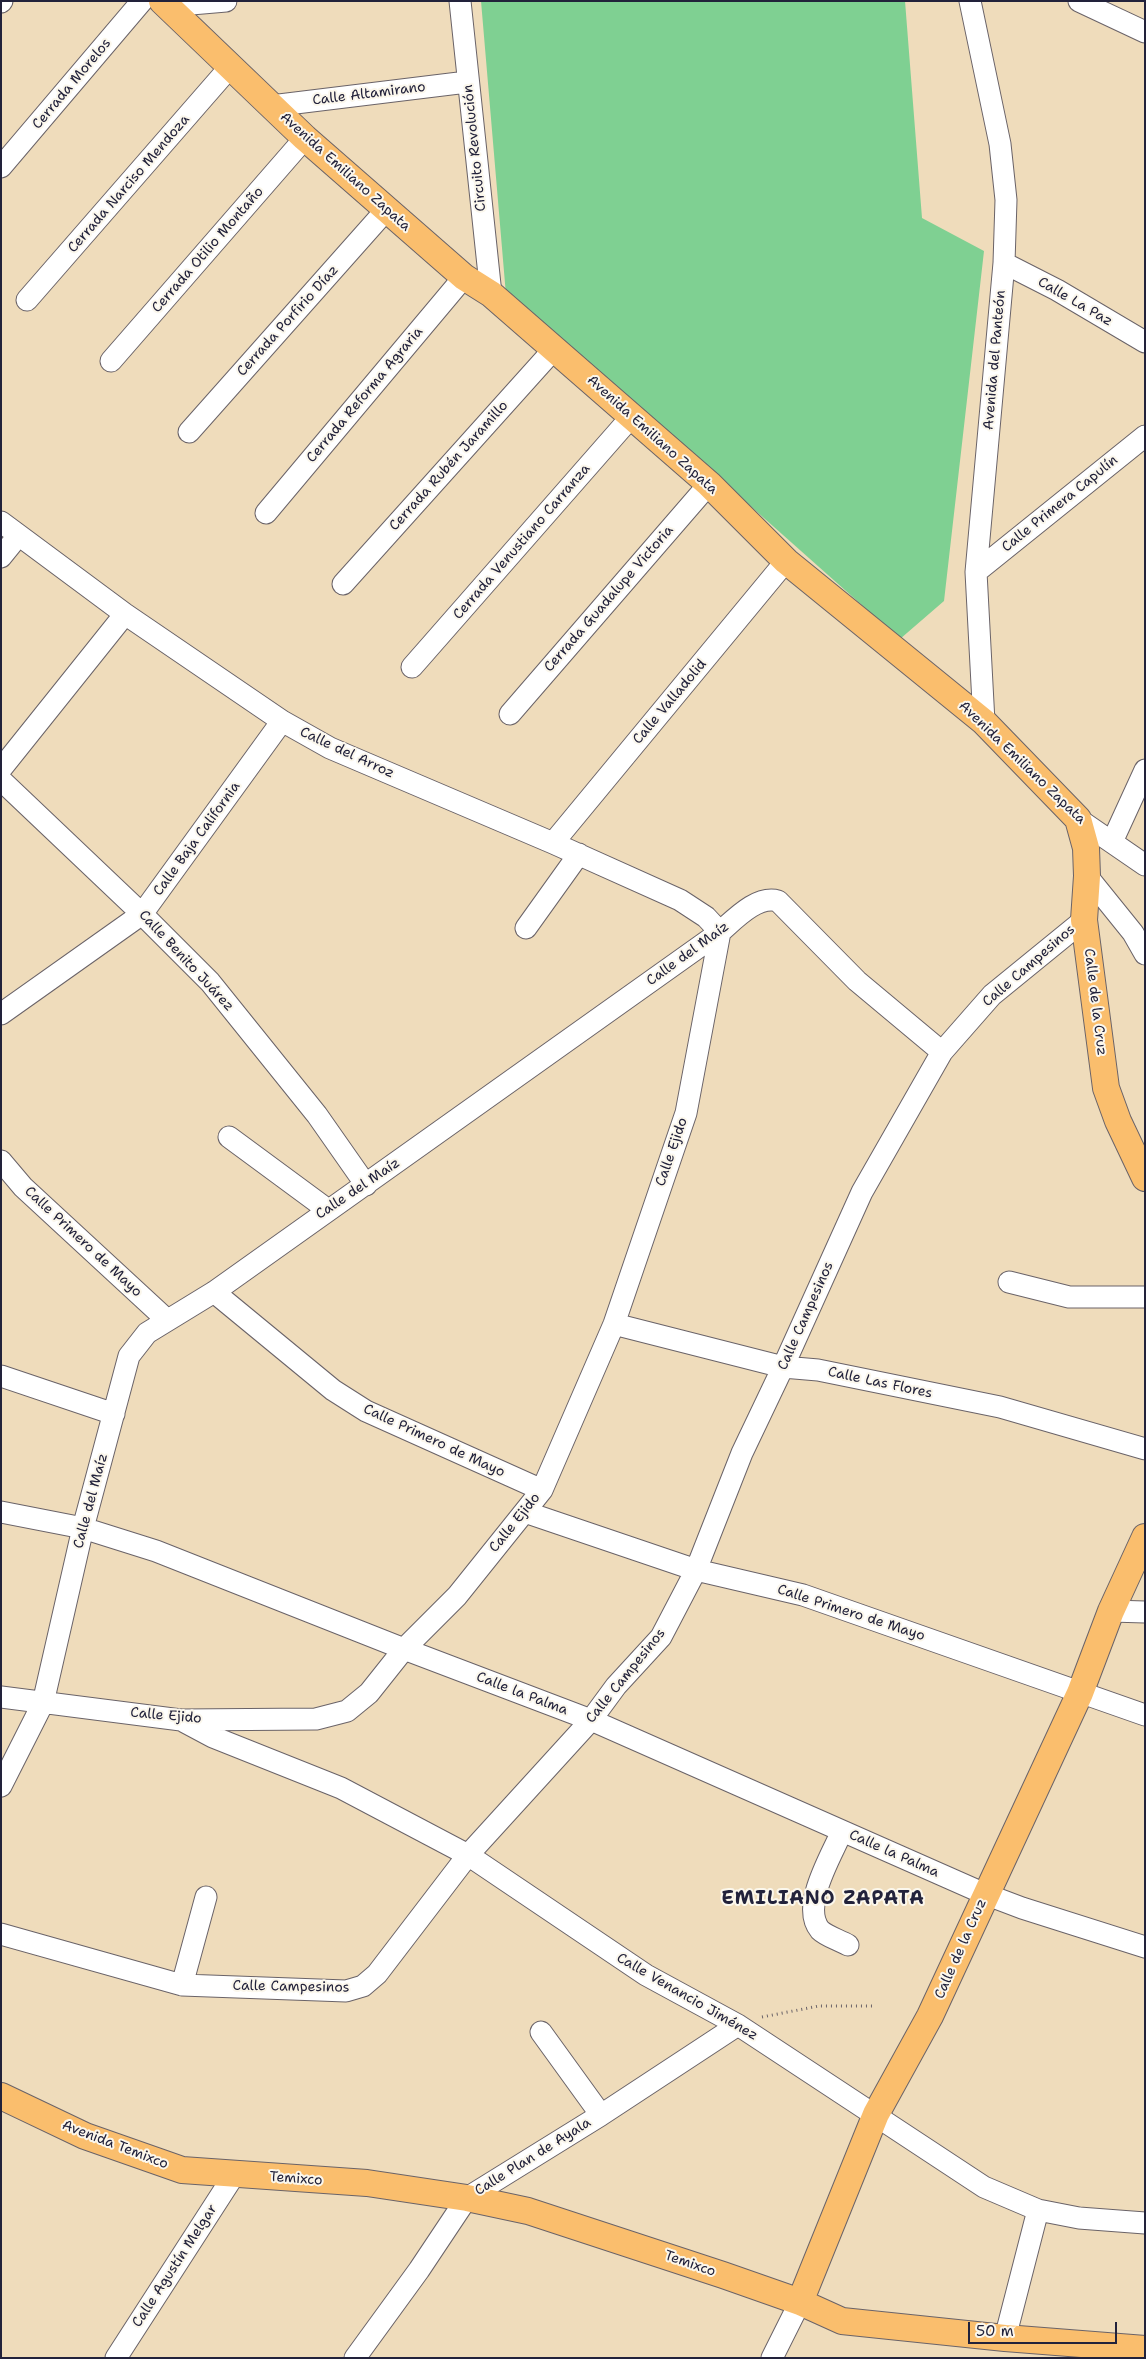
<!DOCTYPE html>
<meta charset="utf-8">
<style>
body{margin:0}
#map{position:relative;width:1146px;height:2359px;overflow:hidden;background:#efdcbb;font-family:"Shantell Sans",sans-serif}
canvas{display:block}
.frame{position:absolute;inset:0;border:2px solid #22223b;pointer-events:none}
.scale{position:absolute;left:968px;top:2322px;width:149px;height:22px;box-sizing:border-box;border:2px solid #22223b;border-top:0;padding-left:6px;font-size:15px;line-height:18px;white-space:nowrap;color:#22223b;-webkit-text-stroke:4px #fbf7ec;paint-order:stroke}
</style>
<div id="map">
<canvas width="1146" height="2359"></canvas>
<div class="frame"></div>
<div class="scale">50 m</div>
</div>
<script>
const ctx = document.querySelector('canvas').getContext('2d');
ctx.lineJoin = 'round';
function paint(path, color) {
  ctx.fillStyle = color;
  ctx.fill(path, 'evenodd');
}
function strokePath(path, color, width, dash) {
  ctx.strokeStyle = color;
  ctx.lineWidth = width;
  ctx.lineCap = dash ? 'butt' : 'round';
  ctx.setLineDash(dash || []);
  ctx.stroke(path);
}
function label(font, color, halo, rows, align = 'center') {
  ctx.font = font + ' "Shantell Sans",sans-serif';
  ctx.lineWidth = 4;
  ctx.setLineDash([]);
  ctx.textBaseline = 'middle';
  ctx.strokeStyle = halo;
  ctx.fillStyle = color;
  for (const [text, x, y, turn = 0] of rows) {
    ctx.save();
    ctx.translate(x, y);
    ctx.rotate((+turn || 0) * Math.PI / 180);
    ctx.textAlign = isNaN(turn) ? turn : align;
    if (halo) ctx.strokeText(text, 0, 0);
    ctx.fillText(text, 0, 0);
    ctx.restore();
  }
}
const green = new Path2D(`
 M481,1H905L922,218L984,251L944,601L900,639L702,463L506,295Z`);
const path = new Path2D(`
 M762,2017L819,2006H873`);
const minor = new Path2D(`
 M460,1L491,294
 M970,1L1000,144L1006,200L1004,263L976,572L984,722
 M1079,1L1145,32
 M1,2L2,1
 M168,6L226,1
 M271,106L467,82
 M1,167L142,1
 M1004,263L1057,290L1145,342
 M27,300L230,67
 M111,361L305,138
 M189,432L387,209
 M266,513L464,277
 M1,522L125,614L282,721L330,748L553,843L680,900L706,917L720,932L686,1113L614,1324L542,1490L457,1596L404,1649L369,1693L347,1711L316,1719L181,1720L1,1697
 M1,557L18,536
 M976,572L1145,436
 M343,584L555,348
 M412,667L632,416
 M510,714L709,484
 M1,769L125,614
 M1,780L142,914L210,982L317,1115L366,1185
 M1078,819L1145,865
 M1112,842L1145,770
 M553,843L786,561
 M1087,876L1133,933L1145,954
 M526,928L579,854
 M1,1014L142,914L282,721
 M229,1137L328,1210
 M1,1161L23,1187L167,1320
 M1009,1282L1069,1297H1145
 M214,1292L333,1390L366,1411L542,1490
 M614,1324L783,1367L818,1370L1000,1407L1145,1449
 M1,1376L114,1414
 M1,1512L83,1528L156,1551L404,1649L591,1720L985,1894L1022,1908L1145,1947
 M525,1512L696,1570L803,1595L1145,1715
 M1111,1611L1145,1612
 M183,1721L213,1737L341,1788L468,1855L646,1975L738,2025L984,2187L1038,2210L1079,2218L1145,2223
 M1,1786L43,1703L83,1528L129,1356L147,1333L214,1292L720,932C735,919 757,895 778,901L857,981L942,1052
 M842,1831C832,1855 800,1906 820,1930C826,1936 839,1940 848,1945
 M1,1934L182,1985L346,1991L363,1986L377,1974L468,1855L591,1720L616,1686L661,1637L696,1570L742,1453L783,1367L862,1192L942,1052L992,995L1084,920
 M182,1985L206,1897
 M541,2032L601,2115
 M1005,2338L1038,2210
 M116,2358L234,2175
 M355,2358L419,2270L467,2198L601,2115L738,2025
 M772,2358L800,2302`);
const major = new Path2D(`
 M162,1L305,138L464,277L491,294L709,484L786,561L984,722L1078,819L1086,848L1087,876L1084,920L1106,1088L1118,1121L1145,1178
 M1,2096L85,2136L182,2170L367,2183L467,2198L528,2211L723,2275L800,2302L842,2321L1005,2338L1145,2349
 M800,2302L876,2114L930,2016L1080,1693L1111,1611L1145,1537`);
const streetNames = [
 ["Cerrada Morelos",72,84,-50],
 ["Calle Altamirano",369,94,-7],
 ["Circuito Revolución",475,148,-96],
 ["Avenida Emiliano Zapata",345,172,42],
 ["Cerrada Narciso Mendoza",129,184,-49],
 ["Cerrada Otilio Montaño",208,250,-49],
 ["Calle La Paz",1075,302,30],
 ["Cerrada Porfirio Díaz",288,321,-48],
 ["Avenida del Panteón",995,360,-85],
 ["Cerrada Reforma Agraria",365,395,-50],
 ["Avenida Emiliano Zapata",652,435,42],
 ["Cerrada Rubén Jaramillo",449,466,-48],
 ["Calle Primera Capulín",1060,504,-39],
 ["Cerrada Venustiano Carranza",522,542,-49],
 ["Cerrada Guadalupe Victoria",609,599,-49],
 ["Calle Valladolid",670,702,-50],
 ["Calle del Arroz",347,753,25],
 ["Avenida Emiliano Zapata",1022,763,44],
 ["Calle Baja California",197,839,-54],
 ["Calle del Maíz",688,954,-36],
 ["Calle Benito Juárez",186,961,47],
 ["Calle Campesinos",1029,966,-41],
 ["Calle de la Cruz",1095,1002,83],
 ["Calle Ejido",672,1152,-71],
 ["Calle del Maíz",358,1189,-34],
 ["Calle Primero de Mayo",83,1242,43],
 ["Calle Campesinos",806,1316,-66],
 ["Calle Las Flores",880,1383,12],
 ["Calle Primero de Mayo",434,1441,25],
 ["Calle del Maíz",91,1501,-75],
 ["Calle Ejido",515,1523,-51],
 ["Calle Primero de Mayo",851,1613,18],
 ["Calle Campesinos",626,1676,-51],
 ["Calle la Palma",522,1694,21],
 ["Calle Ejido",166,1716,5],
 ["Calle la Palma",894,1854,24],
 ["Calle de la Cruz",961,1949,-66],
 ["Calle Campesinos",291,1987,1],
 ["Calle Venancio Jiménez",687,1997,30],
 ["Avenida Temixco",115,2145,21],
 ["Calle Plan de Ayala",533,2157,-32],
 ["Temixco",296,2179,4],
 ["Temixco",690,2264,19],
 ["Calle Agustín Melgar",175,2266,-57]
];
const districtNames = [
 ["EMILIANO ZAPATA",823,1899]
];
paint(green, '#7fd092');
strokePath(minor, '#6a6368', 23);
strokePath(major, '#6a6368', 28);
strokePath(path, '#6a6368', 3, [1, 4]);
strokePath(minor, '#fff', 21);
strokePath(major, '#fabe6d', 26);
label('14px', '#22223b', '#fbf7ec', streetNames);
ctx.letterSpacing = '1px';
label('bold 19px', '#22223b', '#fbf7ec', districtNames);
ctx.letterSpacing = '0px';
</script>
